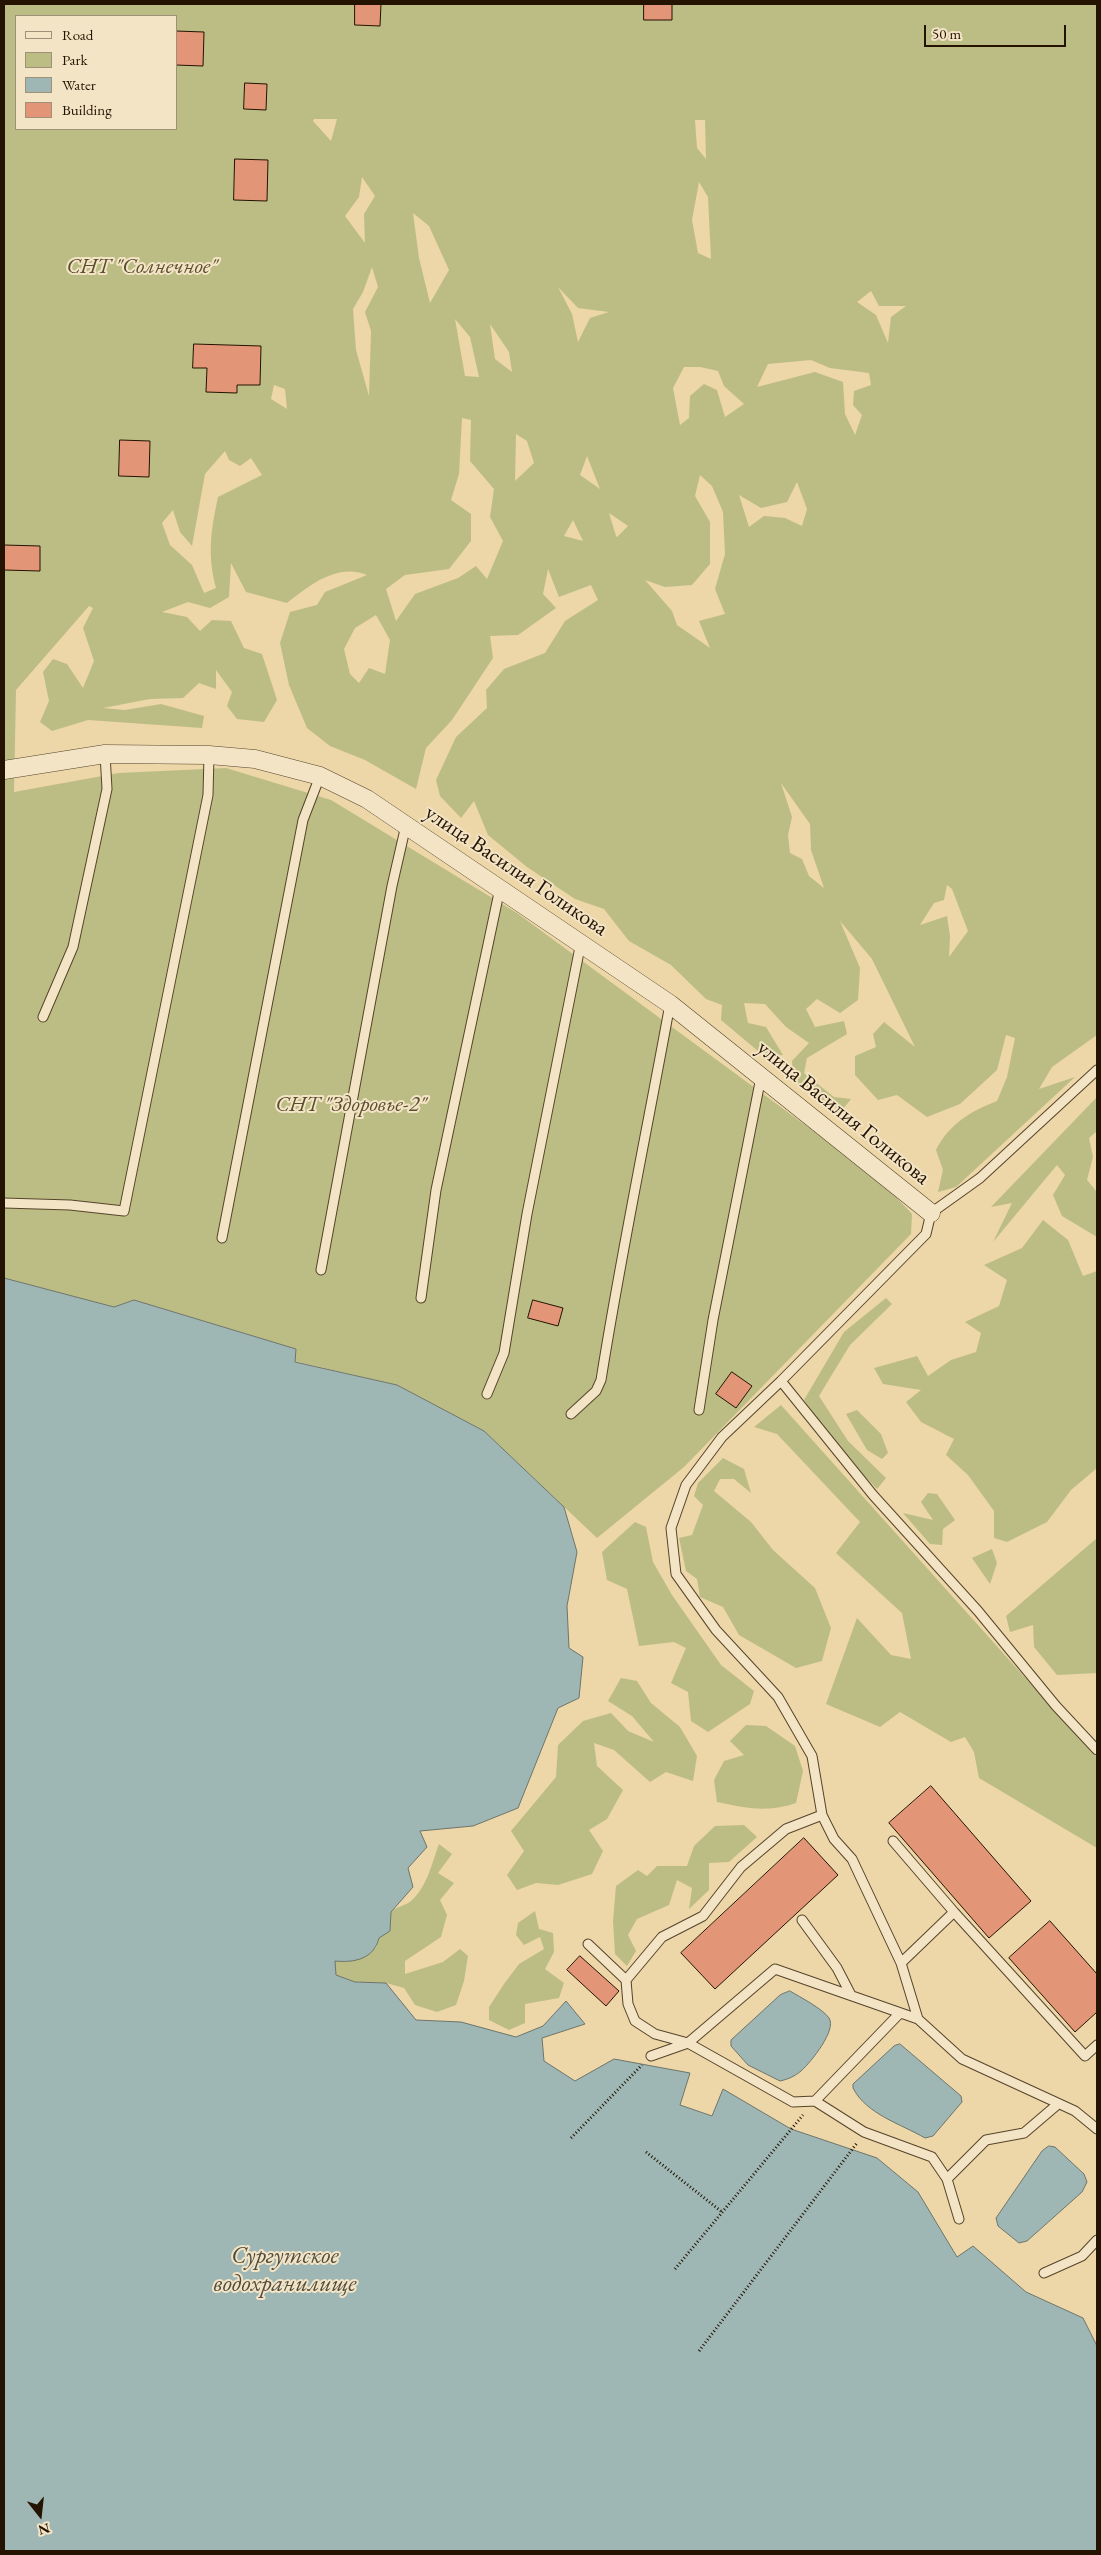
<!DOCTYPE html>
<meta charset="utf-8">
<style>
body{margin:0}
#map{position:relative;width:1101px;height:2555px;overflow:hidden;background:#edd6a7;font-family:"EB Garamond",serif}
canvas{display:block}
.frame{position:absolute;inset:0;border:5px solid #241300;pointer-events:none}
.legend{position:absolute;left:15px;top:15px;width:162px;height:115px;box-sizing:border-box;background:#f3e4c6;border:1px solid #a09077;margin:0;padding:6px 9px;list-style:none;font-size:15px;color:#241300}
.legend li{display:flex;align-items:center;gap:10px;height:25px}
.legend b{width:25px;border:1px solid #a09077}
.north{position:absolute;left:15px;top:2490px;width:50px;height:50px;-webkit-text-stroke:4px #f3e4c6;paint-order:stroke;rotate:164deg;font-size:14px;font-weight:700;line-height:20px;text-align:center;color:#241300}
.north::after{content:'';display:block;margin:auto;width:18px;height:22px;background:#241300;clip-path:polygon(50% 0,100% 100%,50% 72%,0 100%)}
.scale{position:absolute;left:924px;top:25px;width:142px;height:22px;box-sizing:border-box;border:2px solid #241300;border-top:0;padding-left:6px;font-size:15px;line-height:18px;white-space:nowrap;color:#241300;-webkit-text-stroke:4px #f3e4c6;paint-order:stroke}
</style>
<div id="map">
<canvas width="1101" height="2555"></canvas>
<div class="frame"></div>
<ul class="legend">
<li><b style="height:6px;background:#f3e4c6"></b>Road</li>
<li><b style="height:14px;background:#bcbd84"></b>Park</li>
<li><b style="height:14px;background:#9eb6b4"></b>Water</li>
<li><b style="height:14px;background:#e29677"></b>Building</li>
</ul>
<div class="north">N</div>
<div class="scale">50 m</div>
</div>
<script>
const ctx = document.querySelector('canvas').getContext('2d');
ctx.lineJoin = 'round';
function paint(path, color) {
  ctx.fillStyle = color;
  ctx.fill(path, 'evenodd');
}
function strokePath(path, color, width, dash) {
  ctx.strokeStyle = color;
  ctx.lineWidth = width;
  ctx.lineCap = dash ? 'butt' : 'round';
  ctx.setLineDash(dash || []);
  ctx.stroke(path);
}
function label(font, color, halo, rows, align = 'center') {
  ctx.font = font + ' "EB Garamond",serif';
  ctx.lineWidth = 4;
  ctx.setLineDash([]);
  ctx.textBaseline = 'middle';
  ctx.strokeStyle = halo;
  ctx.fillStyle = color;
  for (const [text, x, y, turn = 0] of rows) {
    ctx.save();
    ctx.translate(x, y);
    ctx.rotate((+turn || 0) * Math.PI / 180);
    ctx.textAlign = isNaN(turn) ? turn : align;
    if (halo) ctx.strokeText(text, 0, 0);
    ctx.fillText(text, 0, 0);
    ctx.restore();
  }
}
const green = new Path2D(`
 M4,4H1097V1035L1052,1067L1039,1089L1075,1077L956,1187L938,1192L943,1170L936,1150C949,1124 971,1111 997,1101L1007,1077L1015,1038L1006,1035L997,1070L960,1104L927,1117L897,1095L878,1100L855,1075V1056L876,1047L873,1034L884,1022L915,1047L872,959L840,921L860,968L858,1000L840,1013L817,999L806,1009L815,1027L844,1021L847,1034L807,1058L804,1073L834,1097L851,1099L843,1109L821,1104L793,1079L792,1061L809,1043L786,1027L765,1004L744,1003L748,1023L766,1027L783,1055L764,1056L721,1020L722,1005L706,999L671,965L629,941L604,909L575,899L527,867L488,835L474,801L461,818L440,796L436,780L456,737L487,708L486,690L504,669L545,653L565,621L598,600L591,585L559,597L548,569L543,594L556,608L518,635L490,636L493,658L452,720L426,748L416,789L365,760L330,746L307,728L289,685L280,643L290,612L317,605L325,592L367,575C337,563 310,585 287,603L246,592L231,563L229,597L210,608L188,602L162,612L187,617L200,631L212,620L231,621L244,648L262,654L277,700L264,722L237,719L227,706L232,692L216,670V689L199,683L183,698L150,699L103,708L125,710L161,704L204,716L202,728L88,720L52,731L40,722L49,701L43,672L53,659L67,664L83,688L94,661L83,628L93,608L89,606L16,690L14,792L119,773L226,768L331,800L517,913L880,1180L912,1214L911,1234L684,1467L597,1538L484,1431L397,1385L294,1361L296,1349L134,1300L114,1307L4,1278ZM16,16H176V129H16ZM314,119H337L331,141L313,121ZM695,120H705L706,159L697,148ZM362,177L375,196L364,214L365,243L345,216L359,197ZM699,182L708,197L711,259L698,253L692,220ZM413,213L429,226L449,270L430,303L419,258ZM372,267L378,287L365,312L371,331L369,396L356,350L353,309L363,292ZM558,287L578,308L609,312L590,318L578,342L572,314ZM871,291L879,306H906L891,317L888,343L876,315L857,302ZM455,319L470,337L479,377L465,376ZM490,324L509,352L512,372L495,359ZM811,360L830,368L869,373L871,385L854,391L853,405L862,415L855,435L845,414L843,382L815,372L757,387L768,364ZM684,367H700L718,371L724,386L744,404L725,417L717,390L704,384L690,396L689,418L680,425L673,388ZM274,385L285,389L287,409L271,399ZM462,418L471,420L470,461L494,489L490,517L503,541L487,579L476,566L458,578L415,594L396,621L386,589L405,575L449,569L471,541V514L451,500L459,474ZM516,434L527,441L534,463L515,481ZM225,451L229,460L240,466L251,458L262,475L218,497C211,530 207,554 216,588L204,593L192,565L170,545L162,523L173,510L180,532L192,546L205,474ZM587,456L600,489L580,475ZM700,475L712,486L723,512L725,554L715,589L725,614L699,621L710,648L677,625L672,611L645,580L665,587L692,585L710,564V522L695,496ZM797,482L807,509L802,526L785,518L764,516L749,527L739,495L761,508L787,502ZM609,513L628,526L617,537L616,536ZM573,520L583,541L564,536ZM376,615L390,640L385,674L369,668L359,683L350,674L344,649L355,628ZM781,783L810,824L811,850L824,888L809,876L802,859L790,853L788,835L792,817ZM947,885L952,889L968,931L949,957L950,936L947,916L920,925L934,903L944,900Z
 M1097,1097V1131L1089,1138L1093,1157L1087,1180L1097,1192V1237L1062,1216L1053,1195L1065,1175L1057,1165L993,1242L1012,1203L991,1207Z
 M1043,1220L1068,1240L1083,1276L1097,1271V1468L1071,1490L1047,1522L1007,1542L994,1538V1511L968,1475L946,1455L954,1439L921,1422L906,1402L921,1390L883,1384L874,1368L917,1356L928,1376L951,1360L976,1352L981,1333L965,1322L999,1306L1007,1280L984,1265L1022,1248Z
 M886,1298L892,1304L850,1345L819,1396L848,1441L886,1478L877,1489L838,1449L804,1400L844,1332Z
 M781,1405L1097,1758V1848L979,1778L974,1752L965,1737L951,1742L900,1712L880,1727L826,1704L857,1618L891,1655L911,1659L902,1613L836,1553L860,1522L777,1434L754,1427Z
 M857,1410L881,1434L888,1453L882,1459L867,1450L846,1414Z
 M723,1458L744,1469L751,1493L734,1479H720L714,1491L751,1522L773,1550L815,1588L831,1628L822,1661L796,1668L739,1635L723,1607L700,1597L697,1579L686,1571L679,1538L692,1535L703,1505L694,1496L698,1483Z
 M928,1493L937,1494L955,1520L943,1529L942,1545L930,1544L903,1513L933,1520L921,1502Z
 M635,1522L646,1527L653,1562L672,1595L721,1665L754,1691L750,1704L708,1732L691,1721L688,1692L671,1683L686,1648L674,1642L639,1646L627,1589L607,1580L602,1552Z
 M1097,1538V1673L1057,1675L1034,1647L1033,1625L1010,1632L1006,1616Z
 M992,1549L997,1563L990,1584L972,1558Z
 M621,1678L637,1681L651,1703L680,1727L697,1756L693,1781L666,1772L650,1782L614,1750L594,1743L597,1766L623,1790L607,1819L589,1830L603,1851L592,1874L558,1885L536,1883L517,1890L507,1875L524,1851L511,1831L556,1777L558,1745L583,1721L611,1713L628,1731L654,1742L632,1716L608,1701Z
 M746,1725L766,1726L795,1746L803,1771L796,1803C766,1813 747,1808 717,1802L714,1780L724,1761L744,1755L730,1741Z
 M744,1825L757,1837L729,1862L709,1863V1890L689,1909L692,1888L677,1880L669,1905L637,1919L628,1935L636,1951L627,1966L615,1954L613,1921L616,1886L638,1870L647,1876L657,1866H687L694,1846L715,1826Z
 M439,1844L452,1854L438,1873L454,1883L440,1900L447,1915L441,1937L405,1961V1974L443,1962L460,1949L468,1956L464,1981L456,2005L437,2012L415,2005L404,1988L386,1983L355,1982L335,1975L334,1960L348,1962L376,1948L379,1938L390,1931L391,1912C397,1906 405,1906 411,1901C427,1887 432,1863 439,1844Z
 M535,1911L539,1929L553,1933L554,1952L545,1969L564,1983L559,1998L525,2004V2023L509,2030L489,2020V2007L504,1984L519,1964L544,1949L540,1937L524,1945L516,1935L518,1923Z`);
const water = new Path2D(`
 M4,1278L114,1307L134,1300L296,1349L295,1362L397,1385L484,1431L564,1507L577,1552L567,1606L569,1648L583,1657L579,1698L558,1708L518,1808L473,1826L420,1831L427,1847L408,1868L413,1887L391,1912L390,1931L379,1938C374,1959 354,1963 335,1961L336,1975L355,1982L386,1983L416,2020L461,2022L516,2037L543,2026L566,2001L585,2024L542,2038L544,2061L575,2081L614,2059L690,2073L680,2105L712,2116L723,2089L791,2129L877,2158L918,2192L957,2257L973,2246L1026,2292L1083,2318L1097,2346V2551H4Z
 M790,1991C800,1997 823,2009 829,2018C837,2030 811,2062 801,2071C795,2076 789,2079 780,2081L748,2065L731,2046V2040L780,1995Z
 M900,2044L961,2096L962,2102L933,2136L925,2138C901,2124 866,2114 853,2088V2084L894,2046Z
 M1049,2146L1055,2147L1084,2174L1087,2182L1082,2192L1027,2241L1019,2243L998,2226L996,2218L1042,2151Z`);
const building = new Path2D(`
 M355,4H381L380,26L355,25Z
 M644,4H672V20H644Z
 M176,31L204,32L203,66L176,65Z
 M245,83L267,84L266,110L244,109Z
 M235,159L268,160L267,201L234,200Z
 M194,344L261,346L260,385H237V393L206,392L207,368H193Z
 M120,440L150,441L149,477L119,476Z
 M4,545L40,546V571L4,570Z
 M533,1300L563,1308L558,1326L528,1318Z
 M732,1372L752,1386L736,1408L716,1394Z
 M931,1786L1031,1901L989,1938L889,1823Z
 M804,1838L838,1875L715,1989L681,1953Z
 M1050,1921L1097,1974V2012L1075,2032L1009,1958Z
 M580,1956L619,1991L606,2006L567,1970Z`);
const path = new Path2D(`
 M571,2138L642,2065
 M646,2152L722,2212
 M675,2269L803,2115
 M699,2351L857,2143`);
const service = new Path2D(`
 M43,1017L73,947L107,789L105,754
 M1097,1070L980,1178L931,1213L926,1234L781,1381L722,1437L686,1485L671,1528L676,1574L716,1630L778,1697L812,1756L822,1815L834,1839L852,1859L901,1963L918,2019L962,2059L1075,2111L1097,2129
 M4,1203L70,1205L124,1211L208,795L209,755
 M222,1238L303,820L320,776
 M321,1270L392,886L406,825
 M421,1298L436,1190L500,888
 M781,1381L873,1495L978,1611L1056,1706L1097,1750
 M487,1394L504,1353L527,1214L581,942
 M699,1410L713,1320L761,1077
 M571,1414L596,1391L601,1380C621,1254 647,1130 670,1004
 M893,1841L954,1912L1085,2056L1097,2045
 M802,1920L837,1968L851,1995
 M588,1944L626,1980L628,2004L635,2021L655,2034L688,2043L793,2102L815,2101L864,2132L932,2157L947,2179L959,2219
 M901,1963L954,1912
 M626,1980L662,1937L703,1916L741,1867L786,1829L822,1815
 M651,2056L688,2043L775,1969L918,2019
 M815,2101L900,2013
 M947,2179L986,2140L1024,2133L1058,2104
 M1044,2273L1082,2256L1097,2240`);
const minor = new Path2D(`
 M4,770L105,754L209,755L255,759L320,776L367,799L670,1004L931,1213`);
const parkNames = [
 ["СНТ \"Солнечное\"",142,267],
 ["СНТ \"Здоровье-2\"",351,1105]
];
const streetNames = [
 ["улица Василия Голикова",516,871,34],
 ["улица Василия Голикова",843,1113,39]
];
const waterNames = [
 ["Сургутское",285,2256],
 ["водохранилище",285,2284]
];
paint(green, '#bcbd84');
paint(water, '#9eb6b4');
strokePath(water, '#6d756c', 1);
paint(building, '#e29677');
strokePath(building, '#241300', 1);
strokePath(service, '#56442a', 11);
strokePath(minor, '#56442a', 19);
strokePath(path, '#241300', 3, [1, 2.5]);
strokePath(service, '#f3e4c6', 9);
strokePath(minor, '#f3e4c6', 18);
label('italic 22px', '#594e2e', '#f3e4c6', parkNames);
label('22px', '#241300', '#f3e4c6', streetNames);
label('italic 24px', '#4f4c3f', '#f3e4c6', waterNames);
</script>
